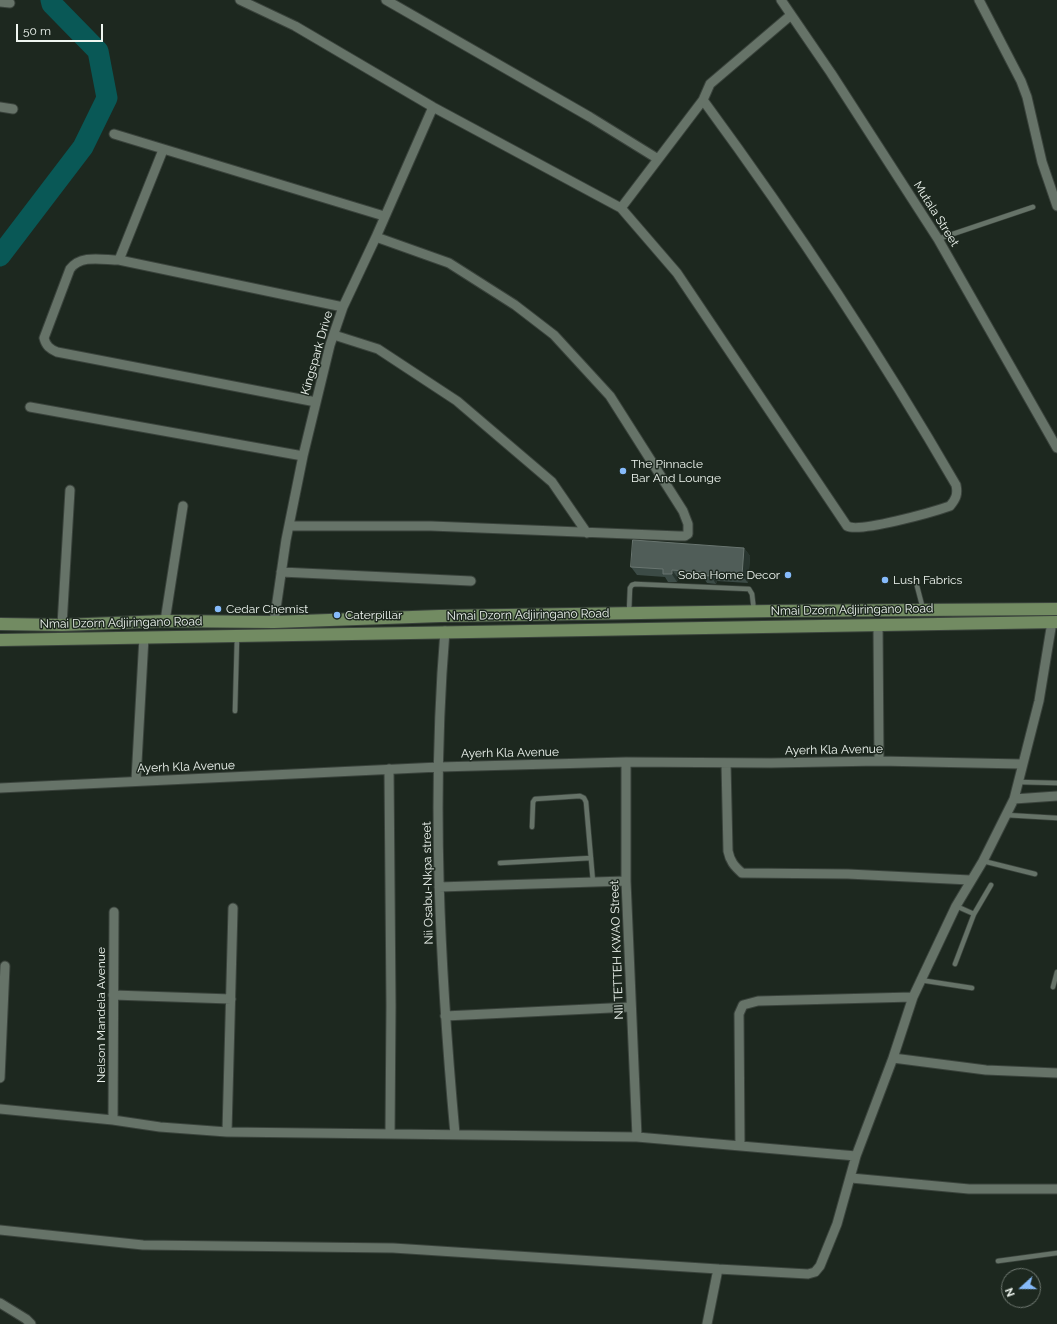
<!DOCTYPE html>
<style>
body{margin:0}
#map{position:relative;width:1057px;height:1324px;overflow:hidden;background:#1d281f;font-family:Raleway,sans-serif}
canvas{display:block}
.north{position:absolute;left:1001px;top:1268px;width:40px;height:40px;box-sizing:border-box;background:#1d281f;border:1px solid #717a73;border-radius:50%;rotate:249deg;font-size:11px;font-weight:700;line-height:16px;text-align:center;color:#eff6f0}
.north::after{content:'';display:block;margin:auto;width:14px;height:18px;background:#86bbfb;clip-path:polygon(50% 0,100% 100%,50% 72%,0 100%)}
.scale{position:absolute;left:16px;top:24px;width:87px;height:18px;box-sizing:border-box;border:2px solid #eff6f0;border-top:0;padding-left:5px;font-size:12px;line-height:14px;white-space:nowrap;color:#eff6f0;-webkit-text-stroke:3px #1d281f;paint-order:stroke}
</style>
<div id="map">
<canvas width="1057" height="1324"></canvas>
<div class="north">N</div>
<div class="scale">50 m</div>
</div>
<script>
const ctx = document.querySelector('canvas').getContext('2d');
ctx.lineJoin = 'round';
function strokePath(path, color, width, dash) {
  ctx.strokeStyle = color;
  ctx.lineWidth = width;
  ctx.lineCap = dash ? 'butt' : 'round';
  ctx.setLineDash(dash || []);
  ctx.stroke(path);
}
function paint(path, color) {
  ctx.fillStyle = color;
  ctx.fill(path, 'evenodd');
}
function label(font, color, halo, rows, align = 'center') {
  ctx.font = font + ' Raleway,sans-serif';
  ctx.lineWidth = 3;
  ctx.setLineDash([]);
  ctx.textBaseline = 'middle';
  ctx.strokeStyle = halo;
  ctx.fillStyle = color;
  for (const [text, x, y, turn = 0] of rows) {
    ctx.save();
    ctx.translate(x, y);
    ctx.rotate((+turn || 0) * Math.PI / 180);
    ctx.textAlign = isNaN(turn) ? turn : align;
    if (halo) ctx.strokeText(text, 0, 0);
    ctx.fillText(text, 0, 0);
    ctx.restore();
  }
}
const river = new Path2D(`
 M0,256L83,147L107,98L98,51L52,4L51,0`);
const lane = new Path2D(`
 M938,239L1033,207
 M917,586L923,609
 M629,612L630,588L632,585L635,584L749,589L752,594L754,611
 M235,711L237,638
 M1018,782L1057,783
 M1006,815L1057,818
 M532,827L533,802L535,799L580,796L584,798L586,802L593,882
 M983,861L1035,874
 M500,863L591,858
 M956,906L974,914
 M955,964L974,914L991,885
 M920,980L972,988
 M1053,987L1057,972
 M998,1261L1057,1253`);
const street = new Path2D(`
 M240,0L295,26L433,107L621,208L677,273L847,526C859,533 933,512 950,506C956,499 958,494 956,485C879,352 794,224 703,100
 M386,0L590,117L658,159
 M781,0L831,73L938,239L1057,448
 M979,0L1021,81L1027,97L1042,162L1057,206
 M0,2L10,3
 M0,107L13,109
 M114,134L384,216
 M621,208L703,100L710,84L791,15
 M119,260L163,150
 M334,335L378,349L457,401L552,482L587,533
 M316,402L57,352C50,349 46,346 44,338L70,269C81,254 103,260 119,260L343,307
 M30,407L303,456
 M289,526H431L679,536H685L688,534V524L683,511L610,396L554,335L515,305L449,263L376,237
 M281,572L471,581
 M165,621L183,506
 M274,622L286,540L303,456L330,345L343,307L376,237L433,107
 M62,625L70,490
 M878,625L879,761
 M445,631C431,799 440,968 455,1134
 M626,762V881L637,1137
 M726,763L728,851C730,861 734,866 742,873L848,874L970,880
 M389,769L391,1006L390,1133
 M136,780L144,637
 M0,788L439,767L626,762L771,763L879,761L1021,764
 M1014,799L1057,796
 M439,887L626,881
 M113,995L231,999
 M445,1016L631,1007
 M893,1058L986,1070L1057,1073
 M0,1078L5,966
 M0,1109L113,1120L160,1127L227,1132L637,1137L856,1156
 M113,1120L114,912
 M227,1132L233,908
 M740,1146L739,1014L743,1005L758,1001L913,997
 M851,1178L969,1189H1057
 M0,1230L143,1245L393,1248L718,1269L808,1274L815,1272L820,1266L837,1224L856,1156L893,1058L913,997L956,906L983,861L1014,799L1039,701L1052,622
 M0,1303L26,1319L31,1324
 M707,1324L718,1269`);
const secondary = new Path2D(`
 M0,624L62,625L165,621L274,622L440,616L773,611L1057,609
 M0,640L1057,622`);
const wall = new Path2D(`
 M744,548L750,556L748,583L717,581L716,584L707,583L705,580L678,578L677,582H668L665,577L637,575L631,567Z`);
const shadedWall = new Path2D(`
 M744,548L750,556L748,583L742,575Z
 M672,570L678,578L677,582L672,574Z
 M711,573L717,581L716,584L711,576Z`);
const building = new Path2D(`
 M633,540L744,548L742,575L711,573V576L701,575V572L672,570V574H663V569L631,567Z`);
const markers = [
 [623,471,4,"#86bbfb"],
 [788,575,4,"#86bbfb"],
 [885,580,4,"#86bbfb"],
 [218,609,4,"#86bbfb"],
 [337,615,4,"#86bbfb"]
];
const streetNames = [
 ["Mutala Street",936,214,58],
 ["Kingspark Drive",317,353,-74],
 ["Nmai Dzorn Adjiringano Road",852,610,-1],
 ["Nmai Dzorn Adjiringano Road",528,615,-1],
 ["Nmai Dzorn Adjiringano Road",121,623,-1],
 ["Ayerh Kla Avenue",834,750,-1],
 ["Ayerh Kla Avenue",510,753,-1],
 ["Ayerh Kla Avenue",186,767,-2],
 ["Nii Osabu-Nkpa street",428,883,-91],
 ["NII TETTEH KWAO Street",617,950,-92],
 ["Nelson Mandela Avenue",101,1015,-90]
];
const poiNames = [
 ["The Pinnacle",631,464],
 ["Bar And Lounge",631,478],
 ["Soba Home Decor",780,575,"right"],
 ["Lush Fabrics",893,580],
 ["Cedar Chemist",226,609],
 ["Caterpillar",345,615]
];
strokePath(river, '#095856', 21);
strokePath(lane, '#3a433c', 6);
strokePath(street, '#3a433c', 11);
strokePath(secondary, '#3a433c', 14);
strokePath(lane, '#667368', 4.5);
strokePath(street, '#667368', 9);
strokePath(secondary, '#728b62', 12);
paint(wall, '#3c4b46');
paint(shadedWall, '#28352f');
paint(building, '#505d58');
strokePath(building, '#697570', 1);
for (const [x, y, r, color] of markers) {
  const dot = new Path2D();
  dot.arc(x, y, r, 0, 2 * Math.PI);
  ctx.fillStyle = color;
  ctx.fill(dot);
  strokePath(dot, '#1d281f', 1.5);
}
label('12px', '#eff6f0', '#1d281f', streetNames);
label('12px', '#eff6f0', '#1d281f', poiNames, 'left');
</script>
